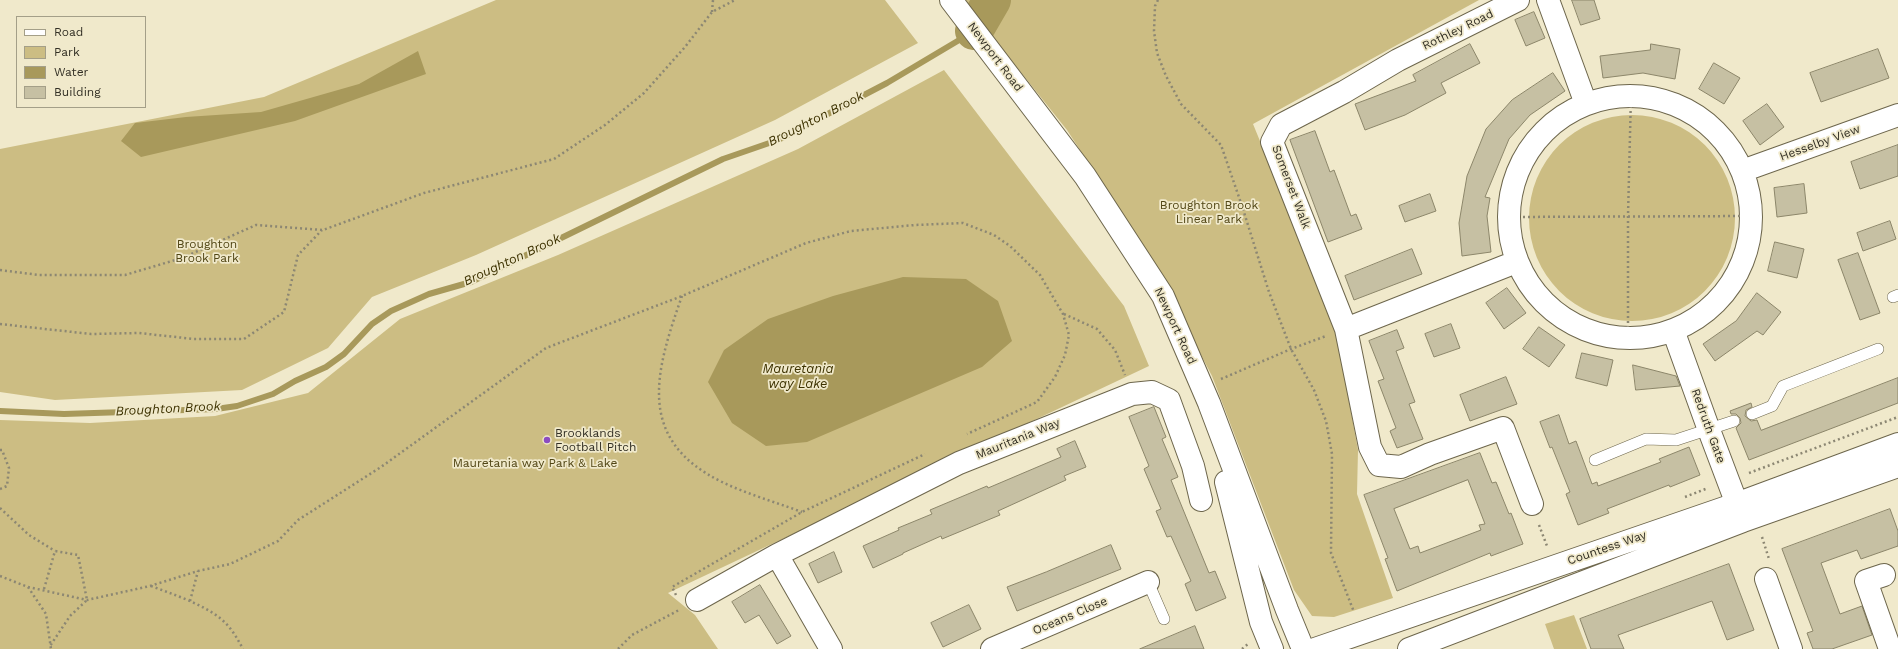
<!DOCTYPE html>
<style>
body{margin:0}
#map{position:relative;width:1898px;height:649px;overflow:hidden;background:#f0e9cb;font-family:"Work Sans",sans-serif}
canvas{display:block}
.legend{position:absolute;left:16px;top:16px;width:130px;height:92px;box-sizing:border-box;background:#f0e9cb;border:1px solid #a49f88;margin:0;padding:5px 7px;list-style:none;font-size:12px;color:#322f24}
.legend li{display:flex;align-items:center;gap:8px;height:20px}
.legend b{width:20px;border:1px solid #a49f88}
</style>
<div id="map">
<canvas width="1898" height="649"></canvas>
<ul class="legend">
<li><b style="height:5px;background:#fff"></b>Road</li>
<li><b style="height:11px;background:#ccbd83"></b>Park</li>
<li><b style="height:11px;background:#a8995b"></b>Water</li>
<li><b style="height:11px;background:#c6c0a3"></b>Building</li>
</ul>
</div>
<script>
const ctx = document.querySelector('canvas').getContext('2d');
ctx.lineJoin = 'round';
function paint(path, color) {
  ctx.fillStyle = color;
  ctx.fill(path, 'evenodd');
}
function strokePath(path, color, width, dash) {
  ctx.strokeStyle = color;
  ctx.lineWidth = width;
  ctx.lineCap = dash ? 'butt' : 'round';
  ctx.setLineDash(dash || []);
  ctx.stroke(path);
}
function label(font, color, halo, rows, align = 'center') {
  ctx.font = font + ' "Work Sans",sans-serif';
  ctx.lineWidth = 3.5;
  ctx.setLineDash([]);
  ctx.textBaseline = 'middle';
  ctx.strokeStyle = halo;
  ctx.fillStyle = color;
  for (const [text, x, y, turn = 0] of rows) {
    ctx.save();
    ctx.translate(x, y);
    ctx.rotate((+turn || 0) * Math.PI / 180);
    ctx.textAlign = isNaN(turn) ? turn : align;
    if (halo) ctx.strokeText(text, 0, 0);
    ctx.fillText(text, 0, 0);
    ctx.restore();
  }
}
const green = new Path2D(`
 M496,0H885L918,43L775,120L476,255L372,297L328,348L242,390L55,400L0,392V149L264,97Z
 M963,0H1479L1253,124L1335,324L1358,450L1357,494L1393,598L1334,617L1312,616L1294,590L1212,376L1151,259L1067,130Z
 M944,70L1124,306L1149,366L668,593L695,615L718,649H0V420L90,423L215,416L308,393L400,319L558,255L798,149Z
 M1529 218a103 103 0 1 1 206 0a103 103 0 1 1-206 0Z
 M1574,615L1587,649H1554L1545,624Z`);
const water = new Path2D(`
 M418,51L426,74L295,121L141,157L121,141L135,123L186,117L261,112L359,84Z
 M903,277L966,279L998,301L1012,341L982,367L807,442L766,446L732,423L708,382L724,350L768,319L833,296Z`);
const stream = new Path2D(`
 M0,411L64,414L216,409L237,406L273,394L295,381L326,367L344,354L372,324L391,311L429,294L471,282L723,159L778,140L887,83L971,33`);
const river = new Path2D(`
 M974,31L992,0`);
const building = new Path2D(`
 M1572,0H1594L1600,19L1581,25Z
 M1534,12L1545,38L1526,46L1515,20Z
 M1470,44L1480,63L1441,83L1446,93L1405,115L1365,130L1355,104L1416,81L1413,75Z
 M1651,44L1680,49L1675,79L1643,73L1603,78L1600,56L1650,50Z
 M1878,49L1889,78L1821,102L1810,73Z
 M1714,63L1740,78L1724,104L1699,89Z
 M1553,73L1565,91L1530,115L1509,139L1485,197L1490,198L1487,216L1491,252L1462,256L1459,223L1467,176L1486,129L1512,100Z
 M1767,104L1784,127L1760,145L1743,121Z
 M1315,131L1330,172L1334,170L1351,216L1356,214L1362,229L1328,242L1290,140Z
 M1898,145V176L1860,189L1851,162Z
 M1804,184L1807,213L1777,217L1774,188Z
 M1430,194L1436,211L1405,222L1399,206Z
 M1890,221L1896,239L1863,251L1857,233Z
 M1775,242L1804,249L1797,278L1768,271Z
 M1412,249L1422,274L1354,300L1345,276Z
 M1858,253L1880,313L1860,320L1838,260Z
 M1507,288L1526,313L1504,329L1486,303Z
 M1757,293L1781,312L1763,335L1757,331L1715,361L1703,344L1736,321Z
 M1451,324L1460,348L1434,357L1425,334Z
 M1539,327L1565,345L1549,367L1523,349Z
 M1397,330L1404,348L1396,351L1415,402L1409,404L1423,439L1397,448L1390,431L1396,428L1378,381L1384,379L1369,341Z
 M1582,353L1613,360L1607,386L1576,378Z
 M1633,365L1676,376L1680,386L1636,390Z
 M1506,377L1517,404L1470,421L1460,395Z
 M1898,378V403L1749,460L1736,428L1741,423L1740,418L1736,414H1731L1730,411L1751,403L1752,407L1746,410L1745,416L1751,421L1757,420L1761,430Z
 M1154,407L1166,437L1162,439L1178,477L1171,480L1209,573L1215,571L1226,598L1196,611L1185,584L1191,581L1171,536L1167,537L1156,511L1161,509L1144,469L1149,466L1129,417Z
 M1559,415L1569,444L1576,441L1592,484L1597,482L1598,486L1661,462L1659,459L1689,447L1700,475L1670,487L1669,485L1607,509L1609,513L1578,525L1566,494L1570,492L1552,447L1550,448L1540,422Z
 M1075,441L1086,467L1064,476L1066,480L998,511L1000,515L942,539L941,536L903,553V554L873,568L863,546L899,530L898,528L932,514L930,510L987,486L988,488L1061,457L1057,449Z
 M1480,453L1492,483L1496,482L1509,514L1511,513L1523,544L1491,556L1490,553L1397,591L1385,559L1388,558L1364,495ZM1468,480L1485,524L1479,525L1481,530L1420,553L1418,546L1410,549L1394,509Z
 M1890,509L1898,531V546L1861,559L1857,550L1821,563L1840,614L1862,606L1872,635L1832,649H1813L1807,633L1813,631L1782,549Z
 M1111,545L1121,569L1017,611L1007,587L1046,572Z
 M834,552L842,572L818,583L809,564Z
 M1729,564L1754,630L1727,640L1712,601L1618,635L1624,649H1591L1580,619Z
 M760,585L791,636L777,644L759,615L745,623L732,602Z
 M969,605L981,629L943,647L931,623Z
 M1195,626L1204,649H1140Z`);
const path = new Path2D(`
 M1158,0L1155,6L1154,31L1157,53L1166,76L1181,104L1221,145L1242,206L1269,292L1291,349L1314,390L1326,421L1332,454L1331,553L1354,612
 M712,12L713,0
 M1508,217L1752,216
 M0,270L39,275H125L182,258L256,225L323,230L424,193L554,159L605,125L644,93L685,47L712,12L735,0
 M682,296C656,370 634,439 722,482C747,494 775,502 802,512
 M1064,314L1097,329L1115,350L1125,375
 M0,324L91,334L139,333L194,339H244L284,312L298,255L322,230
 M1628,338V216L1631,95
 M1221,379L1291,349L1326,336
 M0,450H2L9,468L7,486L0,489
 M1749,473L1898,417
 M1685,497L1708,488
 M0,508L29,535L55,551
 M1539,525L1547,546
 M1762,537L1769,559
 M0,576L28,587L87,600L150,586L198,571L230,564L278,541L298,520L381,467L546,348L682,296L806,243L851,231L915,225L963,223L994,235L1010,246L1040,275L1063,314L1069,335L1065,355L1055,377L1037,402L967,434
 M151,586C172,594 203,604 221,619C231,627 237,638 243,649
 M28,587L46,614L51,649
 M44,589L55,551L78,555L87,600L70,616L50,646
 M676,595L672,587L802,512L925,454
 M190,601L198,571
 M618,649L632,635L679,610
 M1242,649L1248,644`);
const lane = new Path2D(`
 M1893,297L1898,295
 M1752,414L1772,406L1783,386L1878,349
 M1595,460L1646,439L1676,440L1734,421
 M1148,582L1164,619`);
const street = new Path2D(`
 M1518,0L1398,60L1344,92L1281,125L1272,142L1346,329L1370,447L1379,465L1401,467L1430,454L1503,428L1532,504
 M1548,0L1586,104
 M1509 217a121 121 0 1 1 242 0a121 121 0 1 1-242 0Z
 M1742,171L1898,115
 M1346,329L1516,262
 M1673,330L1709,430L1743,520
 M1884,575L1866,581L1890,649
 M1766,579L1791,649
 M697,600L777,555
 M831,649L777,555L959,463L1132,394L1152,392L1169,400L1193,466L1201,500
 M992,649L1148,582`);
const secondary = new Path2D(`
 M951,0L1085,176L1163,296L1209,403L1287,610L1303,649
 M1226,482L1261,622L1272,649
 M1315,649L1736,504L1898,444
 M1409,649L1743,521L1898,466`);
const markers = [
 [547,440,4,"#8b4cc1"]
];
const streetNames = [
 ["Rothley Road",1458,30,-26],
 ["Newport Road",995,57,53],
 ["Hesselby View",1820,143,-20],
 ["Somerset Walk",1291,187,69],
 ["Newport Road",1175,326,65],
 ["Redruth Gate",1708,426,70],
 ["Mauritania Way",1018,439,-22],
 ["Countess Way",1607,548,-19],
 ["Oceans Close",1070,616,-23]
];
const parkNames = [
 ["Broughton Brook",1209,205],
 ["Linear Park",1209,219],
 ["Broughton",207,244],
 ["Brook Park",207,258],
 ["Mauretania way Park & Lake",535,463]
];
const poiNames = [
 ["Brooklands",555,433],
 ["Football Pitch",555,447]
];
const waterNames = [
 ["Broughton Brook",816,119,-27],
 ["Broughton Brook",512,260,-25],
 ["Mauretania",798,369],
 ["way Lake",798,384],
 ["Broughton Brook",168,409,-3]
];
paint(green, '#ccbd83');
paint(water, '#a8995b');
strokePath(stream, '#a8995b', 6);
strokePath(river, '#a8995b', 38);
paint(building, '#c6c0a3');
strokePath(building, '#8c866a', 1);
strokePath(lane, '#6d664c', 12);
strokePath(street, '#6d664c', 24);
strokePath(secondary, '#6d664c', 24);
strokePath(path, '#8c8773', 2.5, [2, 3]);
strokePath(lane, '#fff', 11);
strokePath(street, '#fff', 22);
strokePath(secondary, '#fff', 22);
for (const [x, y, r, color] of markers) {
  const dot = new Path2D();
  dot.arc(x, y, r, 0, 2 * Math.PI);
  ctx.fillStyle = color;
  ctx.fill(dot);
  strokePath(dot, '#f0e9cb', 1.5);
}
label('12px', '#322f24', '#f0e9cb', streetNames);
label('12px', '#514615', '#f0e9cb', parkNames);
label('12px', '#322f24', '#f0e9cb', poiNames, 'left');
label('italic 13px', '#3d3200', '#f0e9cb', waterNames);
</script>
